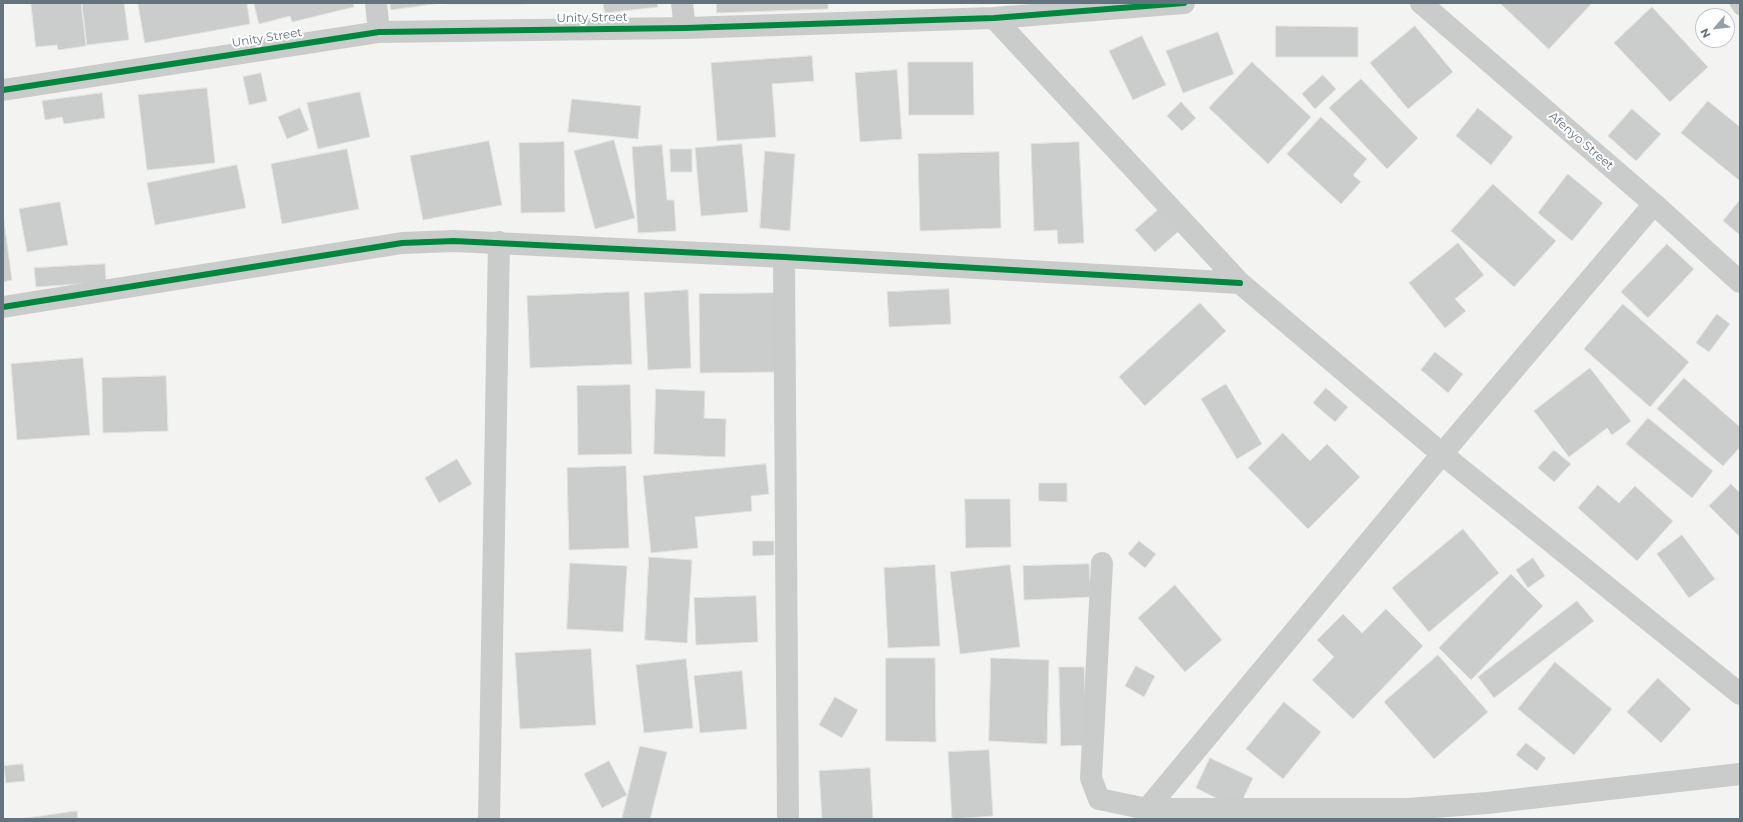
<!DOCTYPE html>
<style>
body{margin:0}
#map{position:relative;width:1743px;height:822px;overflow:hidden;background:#f3f3f1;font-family:Montserrat,sans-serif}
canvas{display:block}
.frame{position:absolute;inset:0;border:4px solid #637380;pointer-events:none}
.north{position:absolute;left:1695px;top:8px;width:40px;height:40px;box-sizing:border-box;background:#fff;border:1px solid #c1c7cc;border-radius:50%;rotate:242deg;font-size:11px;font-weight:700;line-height:16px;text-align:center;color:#637380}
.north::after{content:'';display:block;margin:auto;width:14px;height:18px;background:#95a0a8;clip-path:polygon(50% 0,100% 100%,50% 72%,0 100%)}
</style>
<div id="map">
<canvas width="1743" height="822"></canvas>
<div class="frame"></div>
<div class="north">N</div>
</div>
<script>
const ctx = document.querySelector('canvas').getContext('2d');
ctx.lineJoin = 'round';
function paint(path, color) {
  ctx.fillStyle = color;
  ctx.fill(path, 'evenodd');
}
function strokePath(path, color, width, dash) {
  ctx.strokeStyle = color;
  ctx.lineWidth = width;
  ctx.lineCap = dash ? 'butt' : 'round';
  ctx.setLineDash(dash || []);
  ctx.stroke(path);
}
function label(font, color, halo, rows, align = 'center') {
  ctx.font = font + ' Montserrat,sans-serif';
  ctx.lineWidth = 4;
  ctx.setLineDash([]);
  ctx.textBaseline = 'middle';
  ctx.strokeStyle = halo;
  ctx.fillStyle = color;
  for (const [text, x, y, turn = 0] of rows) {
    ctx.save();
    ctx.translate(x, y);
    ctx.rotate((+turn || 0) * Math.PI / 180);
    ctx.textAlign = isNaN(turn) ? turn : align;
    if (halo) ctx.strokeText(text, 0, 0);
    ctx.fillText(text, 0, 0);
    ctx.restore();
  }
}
const building = new Path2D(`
 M31,3H81L86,46L58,50L57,45L36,47Z
 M82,3H124L129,40L87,45Z
 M138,3H247L250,24L145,43Z
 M254,3H353L354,7L292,22L290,16L259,24Z
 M390,3H441L391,10Z
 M447,3H524V4H447Z
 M603,3H657L658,7L605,13Z
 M717,3H828V9L717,13Z
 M1500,3H1592L1549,49Z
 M1652,7L1708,67L1670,102L1614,43Z
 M1276,26L1358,27V57H1276Z
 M1415,26L1453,72L1408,109L1370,63Z
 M1218,32L1234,74L1183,93L1166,51Z
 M1142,36L1166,85L1133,100L1109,51Z
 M812,56L814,81L772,84L776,137L717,141L711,63Z
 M908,62H973L974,115H909Z
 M1252,62L1311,117L1268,164L1209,108Z
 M897,70L902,139L860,142L855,73Z
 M261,73L267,101L249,105L243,77Z
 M1323,75L1336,89L1315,109L1302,94Z
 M1361,79L1418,138L1387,169L1329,108Z
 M207,88L215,163L147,170L138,95Z
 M360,92L370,137L318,149L307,103Z
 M102,93L105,118L64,124L62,117L45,120L42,101Z
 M572,99L641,106L638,139L568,132Z
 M1708,101L1740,127V181L1681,133Z
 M1181,102L1196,118L1182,131L1167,116Z
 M300,108L309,130L287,139L278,117Z
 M1478,108L1513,137L1491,165L1456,136Z
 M1632,109L1661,134L1636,161L1608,136Z
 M1321,117L1367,159L1353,175L1361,182L1341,204L1287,154Z
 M614,140L635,218L595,229L574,151Z
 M489,141L502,205L423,220L410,156Z
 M564,142L565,212L521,213L519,143Z
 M1079,142L1084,243L1058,244L1057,230L1034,231L1031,144Z
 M742,144L748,212L701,216L695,148Z
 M662,145L667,200H674L676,231L638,233L632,147Z
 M347,149L359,209L282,224L271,164Z
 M670,149H692V172H671Z
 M765,151L795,154L790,231L760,228Z
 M999,152L1001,228L920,231L918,154Z
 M237,165L246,208L155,225L147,183Z
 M1568,174L1603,203L1572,241L1538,213Z
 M1493,184L1556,241L1514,287L1451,231Z
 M1740,200V235L1723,221Z
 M60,202L68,245L27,252L19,209Z
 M1167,202L1187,224L1155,252L1135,230Z
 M3,214L12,280L3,282Z
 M1458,243L1484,275L1455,299L1466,311L1445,328L1409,283Z
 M1667,244L1694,269L1648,318L1621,292Z
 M105,264L106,282L36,287L34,268Z
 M949,289L951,324L889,327L887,292Z
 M688,290L691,368L648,370L644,293Z
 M629,292L632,364L530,368L527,296Z
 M775,293L777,372L700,373L699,294Z
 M1200,303L1226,331L1145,406L1119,377Z
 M1623,304L1689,362L1650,407L1584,349Z
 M1717,314L1730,324L1709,352L1696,343Z
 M1435,352L1463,374L1448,393L1421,370Z
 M83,358L90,435L17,440L11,364Z
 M1590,368L1631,421L1612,435L1607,428L1569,457L1534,411Z
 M166,376L168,431L103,433L102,378Z
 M1684,378L1740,427V447L1723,466L1657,409Z
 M1226,384L1262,444L1237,459L1201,399Z
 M630,385L632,454L578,455L577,386Z
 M1326,388L1348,407L1335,422L1313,403Z
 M656,389L705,391L704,418L726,419L725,457L654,454Z
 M1648,418L1713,471L1692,498L1626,444Z
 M1283,433L1310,461L1327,444L1360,477L1308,529L1248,468Z
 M1554,450L1571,464L1554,482L1538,468Z
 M457,459L472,484L439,503L425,478Z
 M766,464L769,494L751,496L752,511L695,517L698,548L651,553L643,476Z
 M626,466L629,548L569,550L567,468Z
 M1039,483H1067V502L1039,501Z
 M1731,484L1740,493V537L1709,506Z
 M1598,485L1619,503L1635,486L1673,521L1637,561L1578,508Z
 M965,499H1010L1011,547L966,548Z
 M1463,529L1499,573L1429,632L1392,588Z
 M1682,535L1715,579L1689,598L1657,554Z
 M753,541H774V555L753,556Z
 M1139,541L1156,554L1145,568L1128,554Z
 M649,557L692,560L687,643L645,640Z
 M1533,558L1545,576L1528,588L1516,570Z
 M570,563L627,566L623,632L567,629Z
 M1089,564L1091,597L1024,600L1023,566Z
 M935,565L940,646L888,648L884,568Z
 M1010,565L1020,647L960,654L950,572Z
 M1511,574L1543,606L1471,680L1439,648Z
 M1175,585L1222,640L1185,672L1138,618Z
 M756,596L758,642L696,645L694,598Z
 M1577,601L1594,621L1494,698L1478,677Z
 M1386,609L1423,646L1353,719L1312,680L1334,657L1317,640L1343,614L1362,633Z
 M591,649L596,725L520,729L515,653Z
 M1438,655L1488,712L1434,759L1384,702Z
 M886,658H935L936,742L886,741Z
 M991,658L1049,660L1047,744L989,741Z
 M686,659L693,728L644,733L636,665Z
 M1555,662L1612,709L1574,755L1518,709Z
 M1136,666L1155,676L1144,697L1125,686Z
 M1059,667H1084L1087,745L1061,746Z
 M742,671L747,729L700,733L694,676Z
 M1658,678L1691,709L1661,743L1627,712Z
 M835,697L858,710L842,738L819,725Z
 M1284,702L1321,732L1283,779L1246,749Z
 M1526,743L1546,758L1537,771L1516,755Z
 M640,746L667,752L650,819H622Z
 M989,750L993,816L952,819L948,752Z
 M1210,758L1253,778L1238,809L1196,788Z
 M609,761L627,795L602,808L584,774Z
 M23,764L25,781L6,783L4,766Z
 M870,768L873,819H822L819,771Z
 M77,811L78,819H20Z`);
const service = new Path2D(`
 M1736,3L1740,9`);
const minor = new Path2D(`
 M376,3L379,32
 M682,3L685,28
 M1421,3L1654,204L1740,282
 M994,18L1240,283L1442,454L1740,694
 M3,90L379,32L685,28L994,18L1184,3
 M784,257L788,819
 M3,307L402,243L454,241L784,257L1240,283
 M1102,563L1091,778L1099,799L1147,809H1408L1487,803L1740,774
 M1147,809L1442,454L1654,204
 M489,819L499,242`);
const cycleway = new Path2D(`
 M3,90L379,32L685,28L994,18L1184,3
 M3,307L402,243L454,241L784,257L1240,283`);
const streetNames = [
 ["Unity Street",592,18,-1],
 ["Unity Street",267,38,-9],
 ["Afenyo Street",1581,141,41]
];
paint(building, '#cbcdcd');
strokePath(building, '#e2e2e1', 1);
strokePath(service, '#cacccc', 13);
strokePath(minor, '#cacccc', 22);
strokePath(cycleway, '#00873e', 6);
label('12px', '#637380', '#fff', streetNames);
</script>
